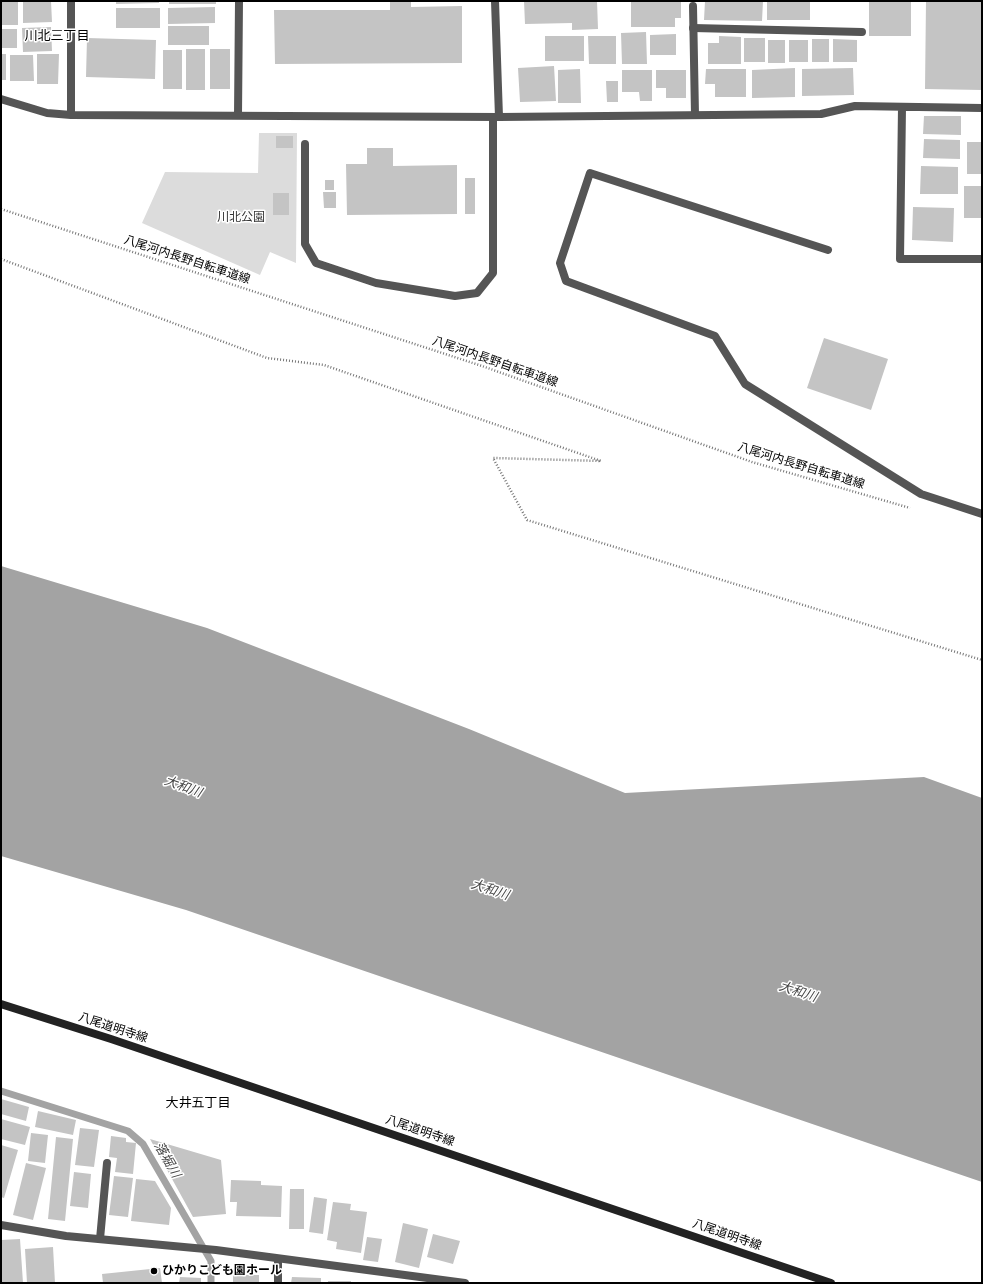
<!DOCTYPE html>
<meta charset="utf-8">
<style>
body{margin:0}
#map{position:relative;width:983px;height:1284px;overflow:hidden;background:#fff;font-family:"Fira Sans",sans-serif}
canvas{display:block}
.frame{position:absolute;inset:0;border:2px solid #000;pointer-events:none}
</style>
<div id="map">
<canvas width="983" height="1284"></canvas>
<div class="frame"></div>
</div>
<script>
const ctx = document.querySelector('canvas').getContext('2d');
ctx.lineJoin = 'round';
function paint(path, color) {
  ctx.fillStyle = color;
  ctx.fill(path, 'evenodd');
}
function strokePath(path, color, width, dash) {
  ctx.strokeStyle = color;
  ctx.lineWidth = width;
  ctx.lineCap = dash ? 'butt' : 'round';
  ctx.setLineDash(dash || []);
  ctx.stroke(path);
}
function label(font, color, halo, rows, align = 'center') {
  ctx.font = font + ' "Fira Sans","Noto Sans JP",sans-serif';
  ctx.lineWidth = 3;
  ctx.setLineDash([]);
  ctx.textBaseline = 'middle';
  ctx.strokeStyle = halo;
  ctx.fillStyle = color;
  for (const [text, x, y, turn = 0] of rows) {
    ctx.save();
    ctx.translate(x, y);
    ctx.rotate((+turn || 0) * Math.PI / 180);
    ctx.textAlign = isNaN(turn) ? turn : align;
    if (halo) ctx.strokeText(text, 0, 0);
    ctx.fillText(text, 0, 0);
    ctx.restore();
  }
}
const green = new Path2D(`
 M259,133H297L296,263L270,252L260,275L142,223L165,172L258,173Z`);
const water = new Path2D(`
 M1,566L207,628L469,729L625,793L924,777L982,798V1182L186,910L1,856Z`);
const stream = new Path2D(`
 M1,1091L128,1131L143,1144L211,1261V1283`);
const building = new Path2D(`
 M1,1H18V25H1Z
 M23,1H51L52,22L23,23Z
 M116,1H159V3L116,4Z
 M169,1H216V4H169Z
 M390,1H411V7L462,6V63L275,64L274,10H390Z
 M524,1H597L598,29L572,30V23L525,24Z
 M631,1L681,2V18H675V27H631Z
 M705,1H763L762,21L704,20Z
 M767,1H810V20H767Z
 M869,1H911V36H869Z
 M926,1H982V90L925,89Z
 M215,7V23L168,24V8Z
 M116,8H160V28H116Z
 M168,26H209V45H168Z
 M51,27L52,51L23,52L22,28Z
 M1,29H17V48H1Z
 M646,32L647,64H622L621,33Z
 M676,34V55H650V35Z
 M545,36H584V61H545Z
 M588,36H616V64H589Z
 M719,36L741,37V64H708V43H719Z
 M87,38L156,40L155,79L86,77Z
 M744,38H765V62H744Z
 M812,39H829V62H812Z
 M833,39L857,40V62H833Z
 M768,40H785V63H768Z
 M789,40H808V62H789Z
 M186,49H205V90H186Z
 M210,49H230V89H210Z
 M163,50H182V89H163Z
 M1,54H6V80H1Z
 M37,54H59L58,84H37Z
 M10,55H33L34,81H10Z
 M554,66L556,101L520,102L518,68Z
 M795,68V97L752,98V70Z
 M853,68L854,95L802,96V69Z
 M580,69L581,103H558V70Z
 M706,69H746V97H715V84H705Z
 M622,70H652V101H640L639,92H622Z
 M656,70H686V98H666V88H656Z
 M606,81H618V102H607Z
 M924,116H961V135L923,134Z
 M276,136H293V148H276Z
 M924,139L960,140V159L923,158Z
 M967,142H982V174H967Z
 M367,148H393V166L457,165V214L347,215L346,164H367Z
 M921,166L958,167V194H920Z
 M465,178H475V214H465Z
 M325,180H334V190H325Z
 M964,186H982V218H964Z
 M323,192H336V208H324Z
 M273,193H289V215H273Z
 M913,207L954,208L953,242L912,240Z
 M824,338L888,359L871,410L807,388Z
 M1,1099L29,1107L26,1121L1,1114Z
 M38,1111L76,1120L73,1135L35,1127Z
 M1,1119L30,1127L25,1145L1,1139Z
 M80,1128L99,1130L94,1167L75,1165Z
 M31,1133L48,1135L45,1163L28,1161Z
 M111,1136L126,1138V1142L136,1143L133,1174L115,1172L117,1158L109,1157Z
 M56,1137L73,1139L65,1221L48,1219Z
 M150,1139L221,1160L226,1214L193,1217Z
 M1,1145L18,1150L4,1198L1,1197Z
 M26,1163L46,1168L33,1220L13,1215Z
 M74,1172L91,1174L88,1208L70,1206Z
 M114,1176L133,1178L128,1217L109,1215Z
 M136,1179L155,1181L171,1208L169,1225L131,1221Z
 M231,1180L261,1181V1185L282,1186L281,1217L236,1216L237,1202H230Z
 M290,1189H304V1229H289Z
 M314,1197L327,1199L323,1234L309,1232Z
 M333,1202L351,1204L350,1210L367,1212L361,1253L336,1249L337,1242L327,1240Z
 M403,1223L428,1229L419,1268L395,1262Z
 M433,1234L460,1241L453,1264L427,1257Z
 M367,1237L382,1239L378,1262L363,1260Z
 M20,1239L23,1283H1V1240Z
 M53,1247L55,1283H27L25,1249Z
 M160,1268L162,1283H103L102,1274Z
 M233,1275H259V1283H233Z
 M180,1277L201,1278V1283H179Z
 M292,1277L321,1278V1283H291Z
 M328,1281H351V1283H328Z`);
const path = new Path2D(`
 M1,209L482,366L752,462L910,508
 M1,259L267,358L324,365L601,461L493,458L527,520L982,660`);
const lane = new Path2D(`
 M693,28L862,32
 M305,144V244L316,263L376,283L455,296L477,293L493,273V117
 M828,250L590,173L560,263L566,281L715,336L745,384L921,494L982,514
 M100,1239L107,1163
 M278,1283V1259`);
const street = new Path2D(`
 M71,1V115
 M495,1L499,117
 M693,6L695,115
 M1,99L47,113L71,115L499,117L821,114L855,106L982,108
 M902,107L900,259H982
 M238,115L239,1
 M1,1225L66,1236L216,1250L465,1283`);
const secondary = new Path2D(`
 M1,1004L111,1039L831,1283`);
const markers = [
 [154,1271,4,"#000"]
];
const parkNames = [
 ["川北公園",241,218]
];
const streetNames = [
 ["八尾河内長野自転車道線",187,260,18],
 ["八尾河内長野自転車道線",495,362,19],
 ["八尾河内長野自転車道線",801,466,17],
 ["八尾道明寺線",113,1028,18],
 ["八尾道明寺線",420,1131,19],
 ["八尾道明寺線",727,1235,19]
];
const poiNames = [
 ["ひかりこども園ホール",162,1271]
];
const neighbourhoodNames = [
 ["川北三丁目",57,36],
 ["大井五丁目",198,1103]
];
const waterNames = [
 ["大和川",183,787,20],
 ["大和川",490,890,18],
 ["大和川",798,992,18],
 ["落堀川",167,1160,60]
];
paint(green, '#dcdcdc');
paint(water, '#a3a3a3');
strokePath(stream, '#a3a3a3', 7);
paint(building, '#c4c4c4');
strokePath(path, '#777', 2.5, [1, 2]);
strokePath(lane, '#555', 8);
strokePath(street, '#555', 8);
strokePath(secondary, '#222', 8);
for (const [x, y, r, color] of markers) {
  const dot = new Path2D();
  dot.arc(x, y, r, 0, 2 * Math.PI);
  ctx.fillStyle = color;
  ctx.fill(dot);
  strokePath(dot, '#fff', 1.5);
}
label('12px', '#333', '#fff', parkNames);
label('12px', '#000', '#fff', streetNames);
label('bold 12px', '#000', '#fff', poiNames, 'left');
label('13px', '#000', '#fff', neighbourhoodNames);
label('italic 13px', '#444', '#fff', waterNames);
</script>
